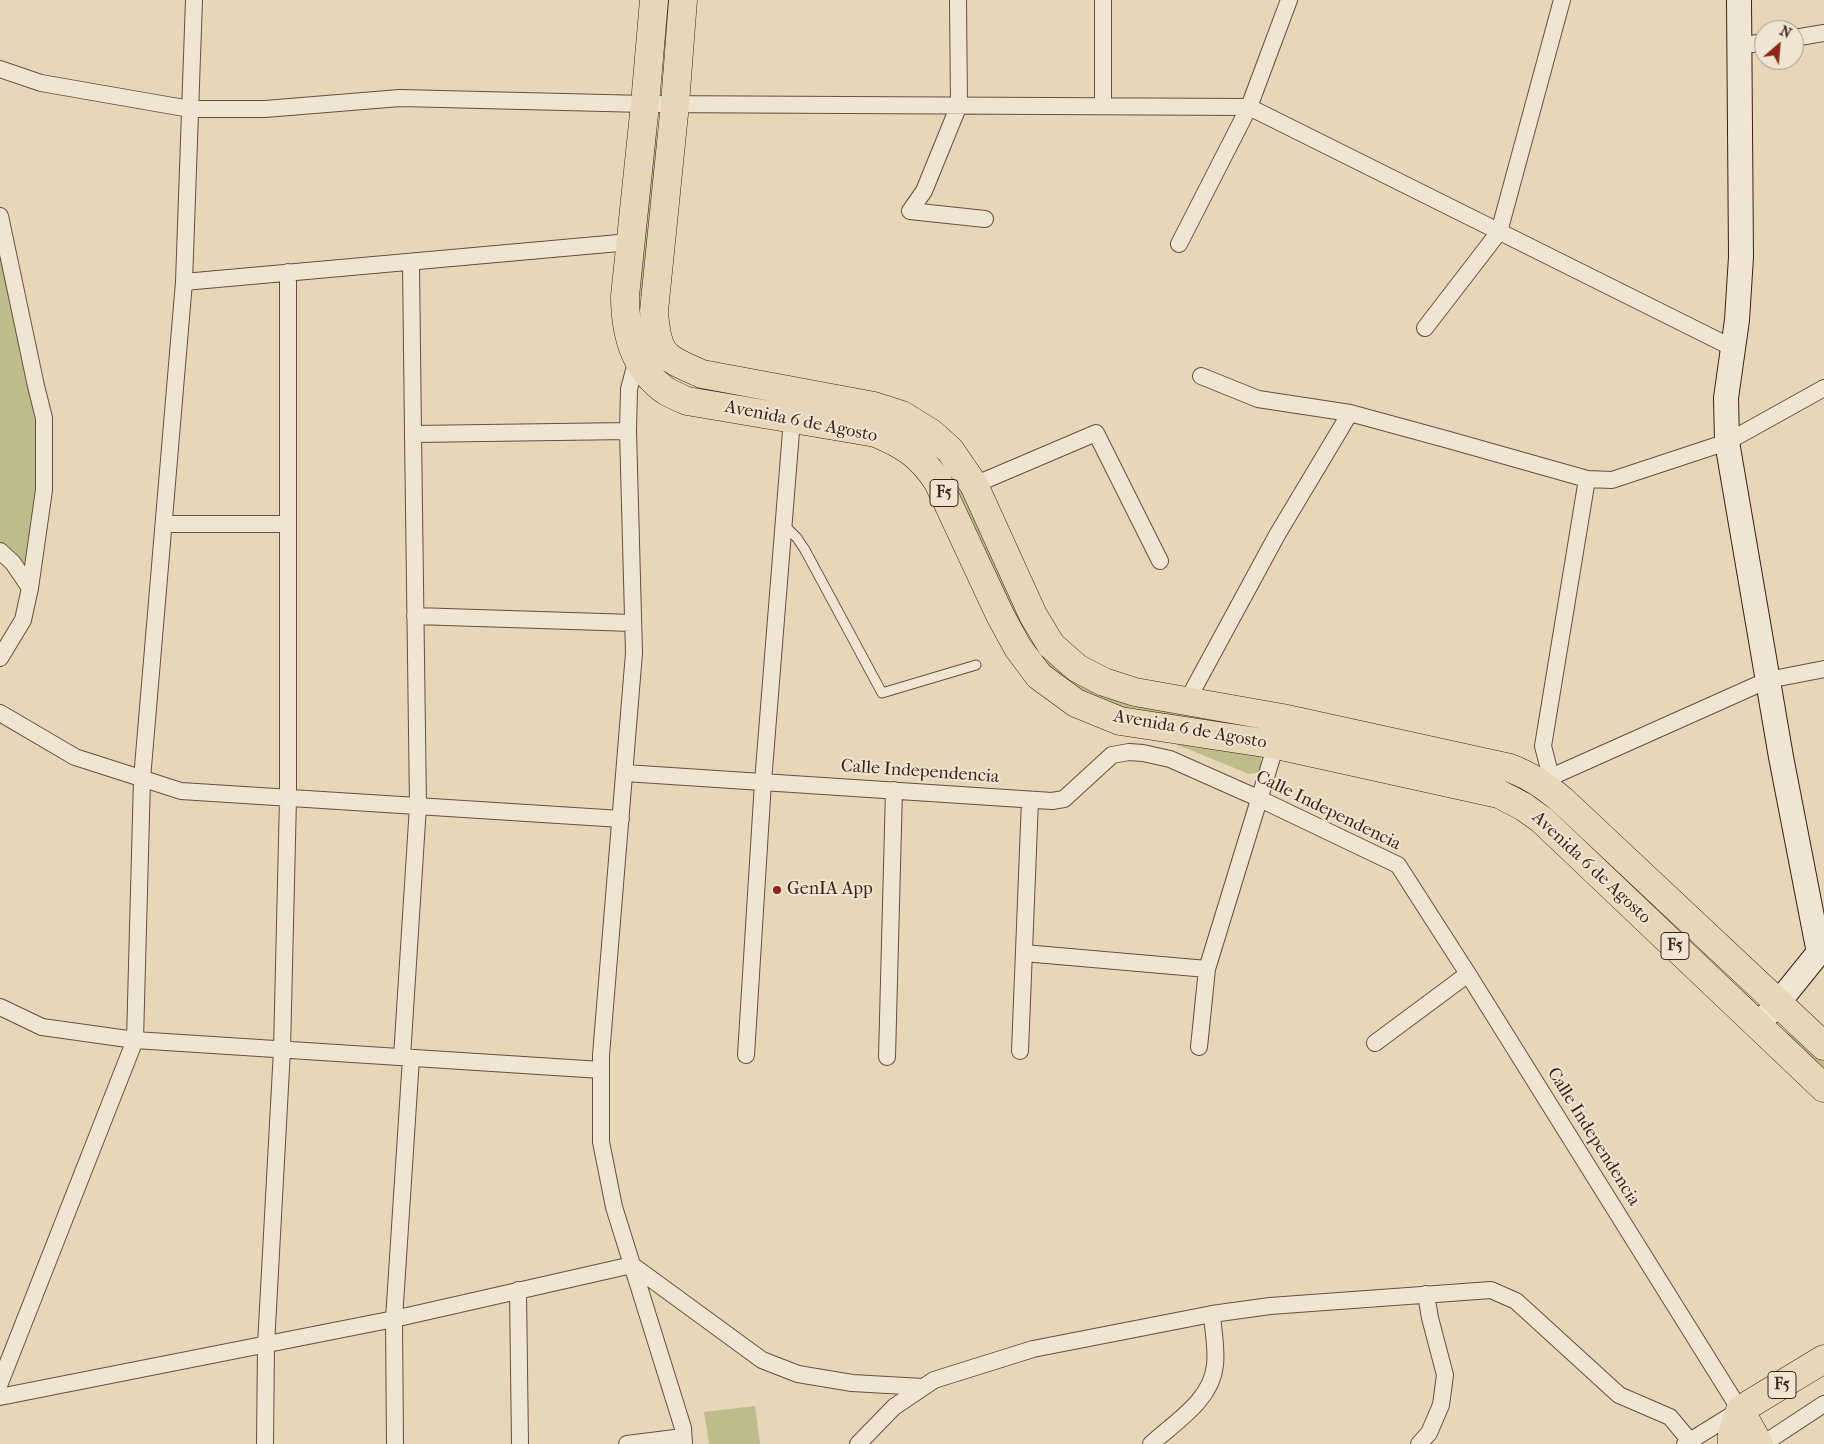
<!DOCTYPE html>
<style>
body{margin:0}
#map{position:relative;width:1824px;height:1444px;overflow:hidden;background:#e7d7b9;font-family:"IM FELL French Canon",serif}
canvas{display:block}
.north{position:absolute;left:1754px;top:20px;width:50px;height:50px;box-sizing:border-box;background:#efe5d2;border:1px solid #a79787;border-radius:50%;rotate:27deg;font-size:14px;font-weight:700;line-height:20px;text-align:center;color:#3b2216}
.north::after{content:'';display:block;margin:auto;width:18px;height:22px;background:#8f2418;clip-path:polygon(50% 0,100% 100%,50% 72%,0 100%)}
</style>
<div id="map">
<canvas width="1824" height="1444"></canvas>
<div class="north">N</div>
</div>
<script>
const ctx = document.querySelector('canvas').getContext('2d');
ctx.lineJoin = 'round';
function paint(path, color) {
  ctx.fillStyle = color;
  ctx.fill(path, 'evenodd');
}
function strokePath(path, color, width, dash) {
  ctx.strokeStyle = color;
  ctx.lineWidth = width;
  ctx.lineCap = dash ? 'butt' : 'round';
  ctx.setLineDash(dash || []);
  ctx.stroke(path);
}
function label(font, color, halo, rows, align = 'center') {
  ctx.font = font + ' "IM FELL French Canon",serif';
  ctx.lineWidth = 4;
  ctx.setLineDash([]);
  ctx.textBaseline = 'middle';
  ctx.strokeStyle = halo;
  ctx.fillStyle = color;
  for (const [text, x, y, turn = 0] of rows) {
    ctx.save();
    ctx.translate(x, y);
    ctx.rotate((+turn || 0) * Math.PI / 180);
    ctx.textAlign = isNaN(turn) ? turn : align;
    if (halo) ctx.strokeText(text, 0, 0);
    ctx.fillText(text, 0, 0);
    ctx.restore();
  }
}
const green = new Path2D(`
 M653,134L664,135L646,297L635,296Z
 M0,216L44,418L30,588L0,551Z
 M941,452L951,465L1022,618L1014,623L933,459Z
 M1039,646L1249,722V731L1119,710L1067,686L1031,651Z
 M1189,742L1256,752L1261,758V766L1257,773L1249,774L1173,743Z
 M1791,1030L1824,1061V1076L1784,1038Z
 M755,1406L760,1444H709L704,1412Z`);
const lane = new Path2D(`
 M784,525L797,538L805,550L882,693L976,665`);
const street = new Path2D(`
 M958,0L959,105L924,191L910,211L985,219
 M1103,0V106
 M1794,38L1824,33
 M1739,46L1764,42
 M0,69L41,83L190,109H265L400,98L645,104L1249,107L1733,348
 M0,216L36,386L44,418V490L30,588L23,620L0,658
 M1179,244L1249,107L1289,0
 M411,263L413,434
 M184,282L630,242
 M1425,328L1499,232L1562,0
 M637,359L629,389L628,431L634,653L601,1055V1142L614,1207L683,1428L684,1444
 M1201,376L1258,399L1350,413L1449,440L1587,479L1612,480L1727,442L1824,388
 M974,485L1096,433L1160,561
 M164,524H288
 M0,551L13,563L30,588
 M415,616L633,623
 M1187,701L1277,535L1350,413
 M0,713L75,757L181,791L621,819
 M625,773L1052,801L1064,799L1112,755L1129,752L1143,753L1170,759L1260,799L1398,865L1468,974L1740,1410L1685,1444
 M1551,777L1543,746L1587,479
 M1538,789L1551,777L1768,680L1824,669
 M1024,953L1207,969
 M0,1007L42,1027L135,1040L601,1070
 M1375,1043L1468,974
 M1199,1047L1207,969L1278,738
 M1020,1051L1030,800
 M746,1055L763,782L792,419
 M402,1057L418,806L413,434L628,431
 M887,1057L894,790
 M518,1290L520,1444
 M0,1383L135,1040L142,779L184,282L194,0
 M0,1397L394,1319L632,1265L762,1360L798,1374L852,1383L923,1387
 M265,1444L266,1345L282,1050L288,798V272
 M395,1444L394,1319L411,1058
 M627,1444L683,1437
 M858,1444L894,1407L934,1380L1033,1349L1212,1314L1270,1306L1491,1290L1516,1301L1619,1395L1670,1417L1690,1441
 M1151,1444C1175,1422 1212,1400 1215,1365C1217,1349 1213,1331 1212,1314
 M1419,1444L1429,1433L1441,1405L1445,1375L1430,1318L1426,1294
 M1763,1444L1824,1404`);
const secondary = new Path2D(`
 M1739,0L1741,257L1737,320L1726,398L1727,442L1781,757L1819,953
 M1758,1025L1778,1003L1824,946`);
const highway = new Path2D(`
 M654,0L645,104L625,296C625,333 634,369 666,391C673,395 680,398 687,401L876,433C905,445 921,456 938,482L1000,615L1018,648L1039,676L1076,703L1120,721L1277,745L1499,794L1524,807L1542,820L1824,1088
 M683,0L675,104L654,311C657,355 663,357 702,374L874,406L902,415L931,433L950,450L974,485L1033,615L1051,645L1077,668L1104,682L1135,692L1282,718L1510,768C1531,776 1545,786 1562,800L1824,1046
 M1740,1410L1759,1444
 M1732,1444V1434L1740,1410L1824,1359`);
const markers = [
 [777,890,5,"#8f2418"]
];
const shields = [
 [944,493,28],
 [1675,946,28],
 [1782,1385,28]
];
const shieldNames = [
 ["F5",944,493],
 ["F5",1675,946],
 ["F5",1782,1385]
];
const streetNames = [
 ["Avenida 6 de Agosto",801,422,11],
 ["Avenida 6 de Agosto",1190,730,10],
 ["Calle Independencia",920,772,4],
 ["Calle Independencia",1328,811,26],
 ["Avenida 6 de Agosto",1591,868,43],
 ["Calle Independencia",1593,1137,58]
];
const poiNames = [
 ["GenIA App",787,890]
];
paint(green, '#bdbc8a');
strokePath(lane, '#664f3f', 11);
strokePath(street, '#664f3f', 18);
strokePath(secondary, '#3b2216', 26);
strokePath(highway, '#3b2216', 29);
strokePath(lane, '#efe5d2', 9);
strokePath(street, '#efe5d2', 16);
strokePath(secondary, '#efe5d2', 24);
strokePath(highway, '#e7d7b9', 28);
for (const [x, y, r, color] of markers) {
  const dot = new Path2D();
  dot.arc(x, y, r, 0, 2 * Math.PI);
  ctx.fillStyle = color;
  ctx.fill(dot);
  strokePath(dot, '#efe5d2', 2);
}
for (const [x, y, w] of shields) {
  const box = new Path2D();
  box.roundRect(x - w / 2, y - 13.5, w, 27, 4);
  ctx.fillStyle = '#efe5d2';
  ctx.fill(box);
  strokePath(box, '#3b2216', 1);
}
label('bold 16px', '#3b2216', null, shieldNames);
label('18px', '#3b2216', '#efe5d2', streetNames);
label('18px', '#3b2216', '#efe5d2', poiNames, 'left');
</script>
